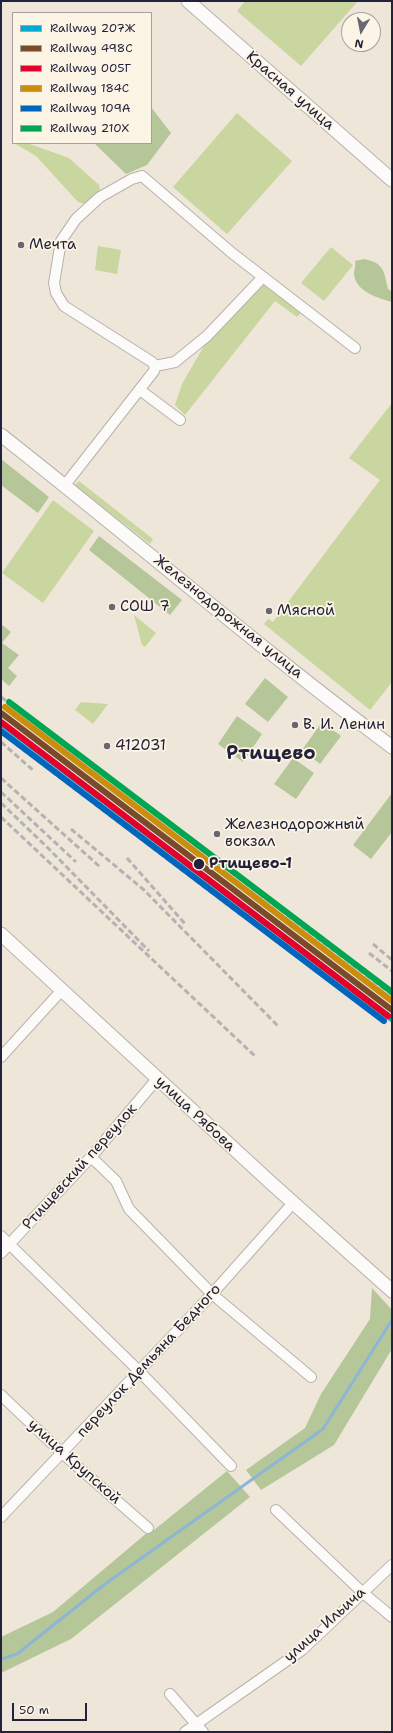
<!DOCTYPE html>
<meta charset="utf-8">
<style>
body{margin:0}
#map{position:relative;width:393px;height:1733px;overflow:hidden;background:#eee6d9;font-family:"Shantell Sans",sans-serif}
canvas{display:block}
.frame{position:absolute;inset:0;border:2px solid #22223b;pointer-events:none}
.legend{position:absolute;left:12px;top:12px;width:140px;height:132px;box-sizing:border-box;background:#fcf5e5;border:1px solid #a5a1a1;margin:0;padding:5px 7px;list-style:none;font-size:12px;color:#22223b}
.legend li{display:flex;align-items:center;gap:8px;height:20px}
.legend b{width:20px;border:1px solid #a5a1a1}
.north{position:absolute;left:341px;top:12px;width:40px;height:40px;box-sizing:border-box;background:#fcf5e5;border:1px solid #a5a1a1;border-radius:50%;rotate:190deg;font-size:11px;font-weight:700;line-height:16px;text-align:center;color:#22223b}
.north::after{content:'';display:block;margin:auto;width:14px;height:18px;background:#696772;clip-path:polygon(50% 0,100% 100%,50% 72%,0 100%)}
.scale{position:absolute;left:12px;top:1703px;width:75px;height:18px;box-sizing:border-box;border:2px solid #22223b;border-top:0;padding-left:5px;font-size:12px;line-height:14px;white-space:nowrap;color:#22223b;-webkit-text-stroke:3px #fcf5e5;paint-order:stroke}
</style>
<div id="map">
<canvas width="393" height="1733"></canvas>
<div class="frame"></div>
<ul class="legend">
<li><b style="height:5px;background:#00a9ce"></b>Railway 207Ж</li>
<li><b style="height:5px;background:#7a4b2a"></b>Railway 498С</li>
<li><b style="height:5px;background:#e4002b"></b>Railway 005Г</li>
<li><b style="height:5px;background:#cc8c0c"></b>Railway 184С</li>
<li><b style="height:5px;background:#0065bd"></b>Railway 109А</li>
<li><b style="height:5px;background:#00a651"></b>Railway 210Х</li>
</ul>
<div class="north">N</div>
<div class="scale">50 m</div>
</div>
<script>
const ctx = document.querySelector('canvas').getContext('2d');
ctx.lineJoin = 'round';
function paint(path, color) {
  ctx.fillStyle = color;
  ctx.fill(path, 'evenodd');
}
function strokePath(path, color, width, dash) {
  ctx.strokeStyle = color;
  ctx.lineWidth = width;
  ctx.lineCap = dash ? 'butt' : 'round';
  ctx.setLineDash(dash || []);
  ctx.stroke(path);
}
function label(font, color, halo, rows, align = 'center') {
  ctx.font = font + ' "Shantell Sans",sans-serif';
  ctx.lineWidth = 3.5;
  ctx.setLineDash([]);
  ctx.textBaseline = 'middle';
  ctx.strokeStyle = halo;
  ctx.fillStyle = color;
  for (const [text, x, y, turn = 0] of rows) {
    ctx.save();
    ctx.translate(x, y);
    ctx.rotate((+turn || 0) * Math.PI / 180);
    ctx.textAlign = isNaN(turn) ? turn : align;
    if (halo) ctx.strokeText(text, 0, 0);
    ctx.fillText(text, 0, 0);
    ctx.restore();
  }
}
const green = new Path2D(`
 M245,1H358L301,66L237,11Z
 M237,113L292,161L227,234L173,187Z
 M14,143H27L69,158L99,185L100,192L85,204L78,202L36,156Z
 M98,246L121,250L117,274L95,270Z
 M331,247L353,265L324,301L301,283Z
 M267,284L300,309L301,313L297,317L275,301L185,415L175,405L182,384L207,341L261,285Z
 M392,403V682L370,710L264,624L268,619L273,622L380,480L349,458Z
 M79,481L153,539L150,544L75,485Z
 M53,500L94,531L43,603L2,573Z
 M134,615L156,633L145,647L142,645Z
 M81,702L108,704L93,724L75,710Z`);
const forest = new Path2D(`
 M151,107L171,133L147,165L126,174L94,143H151Z
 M364,259C384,263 384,271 388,289L392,292V302C378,298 356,292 354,274C354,270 356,266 355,261Z
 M1,459L49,497L38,513L1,485Z
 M99,536L182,600L170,615L89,550Z
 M1,624L11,632L2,643L19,655L8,668L17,676L9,686L1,679Z
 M265,678L288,697L268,722L245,704Z
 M237,716L262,734L243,762L218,744Z
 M322,722L341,736L320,764L302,750Z
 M293,758L314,773L296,799L274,784Z
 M392,793V832L371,859L353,845Z
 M372,1288L392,1310V1349L334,1445L261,1490L246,1470L305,1428L321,1394L370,1319Z
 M227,1471L250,1497L71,1639L1,1673V1637L53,1612L148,1532L154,1530Z`);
const stream = new Path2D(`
 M1,1659L17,1654L105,1584L323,1429L392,1320`);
const minor = new Path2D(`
 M155,366L152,362L64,306L56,293L54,283L61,241L76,219L100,197L132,179L142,176L232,253L355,348
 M155,366L175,362L207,336L263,277
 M140,390L180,420
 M65,485L154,371L155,366
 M1,1057L62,990
 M91,1157L116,1181L129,1209L212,1294L311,1377
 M1,1236L138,1370L231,1466
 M1,1253L91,1157L157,1079
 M1,1395L62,1453L148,1528
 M276,1510L362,1592L392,1617
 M1,1517L212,1294L293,1203
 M170,1694L203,1732
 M185,1732L302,1650L392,1565`);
const tertiary = new Path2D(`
 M188,1L392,180
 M1,435C132,538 258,647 392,747
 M1,934L270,1182L392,1291`);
const rail = new Path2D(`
 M1,697L392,995
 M1,733L241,915
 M1,742L34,771
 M1,778L100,867
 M1,792L76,862
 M1,803L49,849L149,951
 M1,817L256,1057
 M71,829L144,890L279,1027
 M127,858L186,925
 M373,944L392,960
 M369,953L392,971`);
const rail1 = new Path2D(`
 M1,723L392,1019`);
const rail2 = new Path2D(`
 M1,713L392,1010`);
const rail3 = new Path2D(`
 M1,722L388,1016`);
const rail4 = new Path2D(`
 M5,707L392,1001`);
const rail5 = new Path2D(`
 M1,731L384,1021`);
const rail6 = new Path2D(`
 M9,702L392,992`);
const markers = [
 [21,245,4,"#696772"],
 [112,607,4,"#696772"],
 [269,611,4,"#696772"],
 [295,725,4,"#696772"],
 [107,746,4,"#696772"],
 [217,834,4,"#696772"],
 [199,864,6,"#22223b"]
];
const streetNames = [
 ["Красная улица",290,91,41],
 ["Железнодорожная улица",228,617,39],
 ["улица Рябова",195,1114,43],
 ["Ртищевский переулок",80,1167,-48],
 ["переулок Демьяна Бедного",149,1361,-47],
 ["улица Крупской",74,1462,42],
 ["улица Ильича",325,1625,-42]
];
const poiNames = [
 ["Мечта",29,245],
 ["СОШ 7",120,607],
 ["Мясной",277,611],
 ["В. И. Ленин",303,725],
 ["412031",115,746],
 ["Железнодорожный",225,825],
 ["вокзал",225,842]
];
const stopNames = [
 ["Ртищево-1",209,864]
];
const districtNames = [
 ["Ртищево",271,754]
];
paint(green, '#c9d6a0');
paint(forest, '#b5c798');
strokePath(stream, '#8db6d6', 3);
strokePath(minor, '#b7b2ac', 12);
strokePath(tertiary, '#b7b2ac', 15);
strokePath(minor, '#fcfbf9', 10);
strokePath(tertiary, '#fcfbf9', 13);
strokePath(rail, '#b4b3b4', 3, [6, 3]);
strokePath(rail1, '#00a9ce', 6);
strokePath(rail2, '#7a4b2a', 6);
strokePath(rail3, '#e4002b', 6);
strokePath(rail4, '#cc8c0c', 6);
strokePath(rail5, '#0065bd', 6);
strokePath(rail6, '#00a651', 6);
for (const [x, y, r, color] of markers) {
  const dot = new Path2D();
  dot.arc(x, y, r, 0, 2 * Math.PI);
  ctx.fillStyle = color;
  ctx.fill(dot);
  strokePath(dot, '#fcf5e5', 1.5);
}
label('15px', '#22223b', '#fcf5e5', streetNames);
label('15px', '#22223b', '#fcf5e5', poiNames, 'left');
label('bold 15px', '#22223b', '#fcf5e5', stopNames, 'left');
label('bold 19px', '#22223b', '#fcf5e5', districtNames);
</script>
